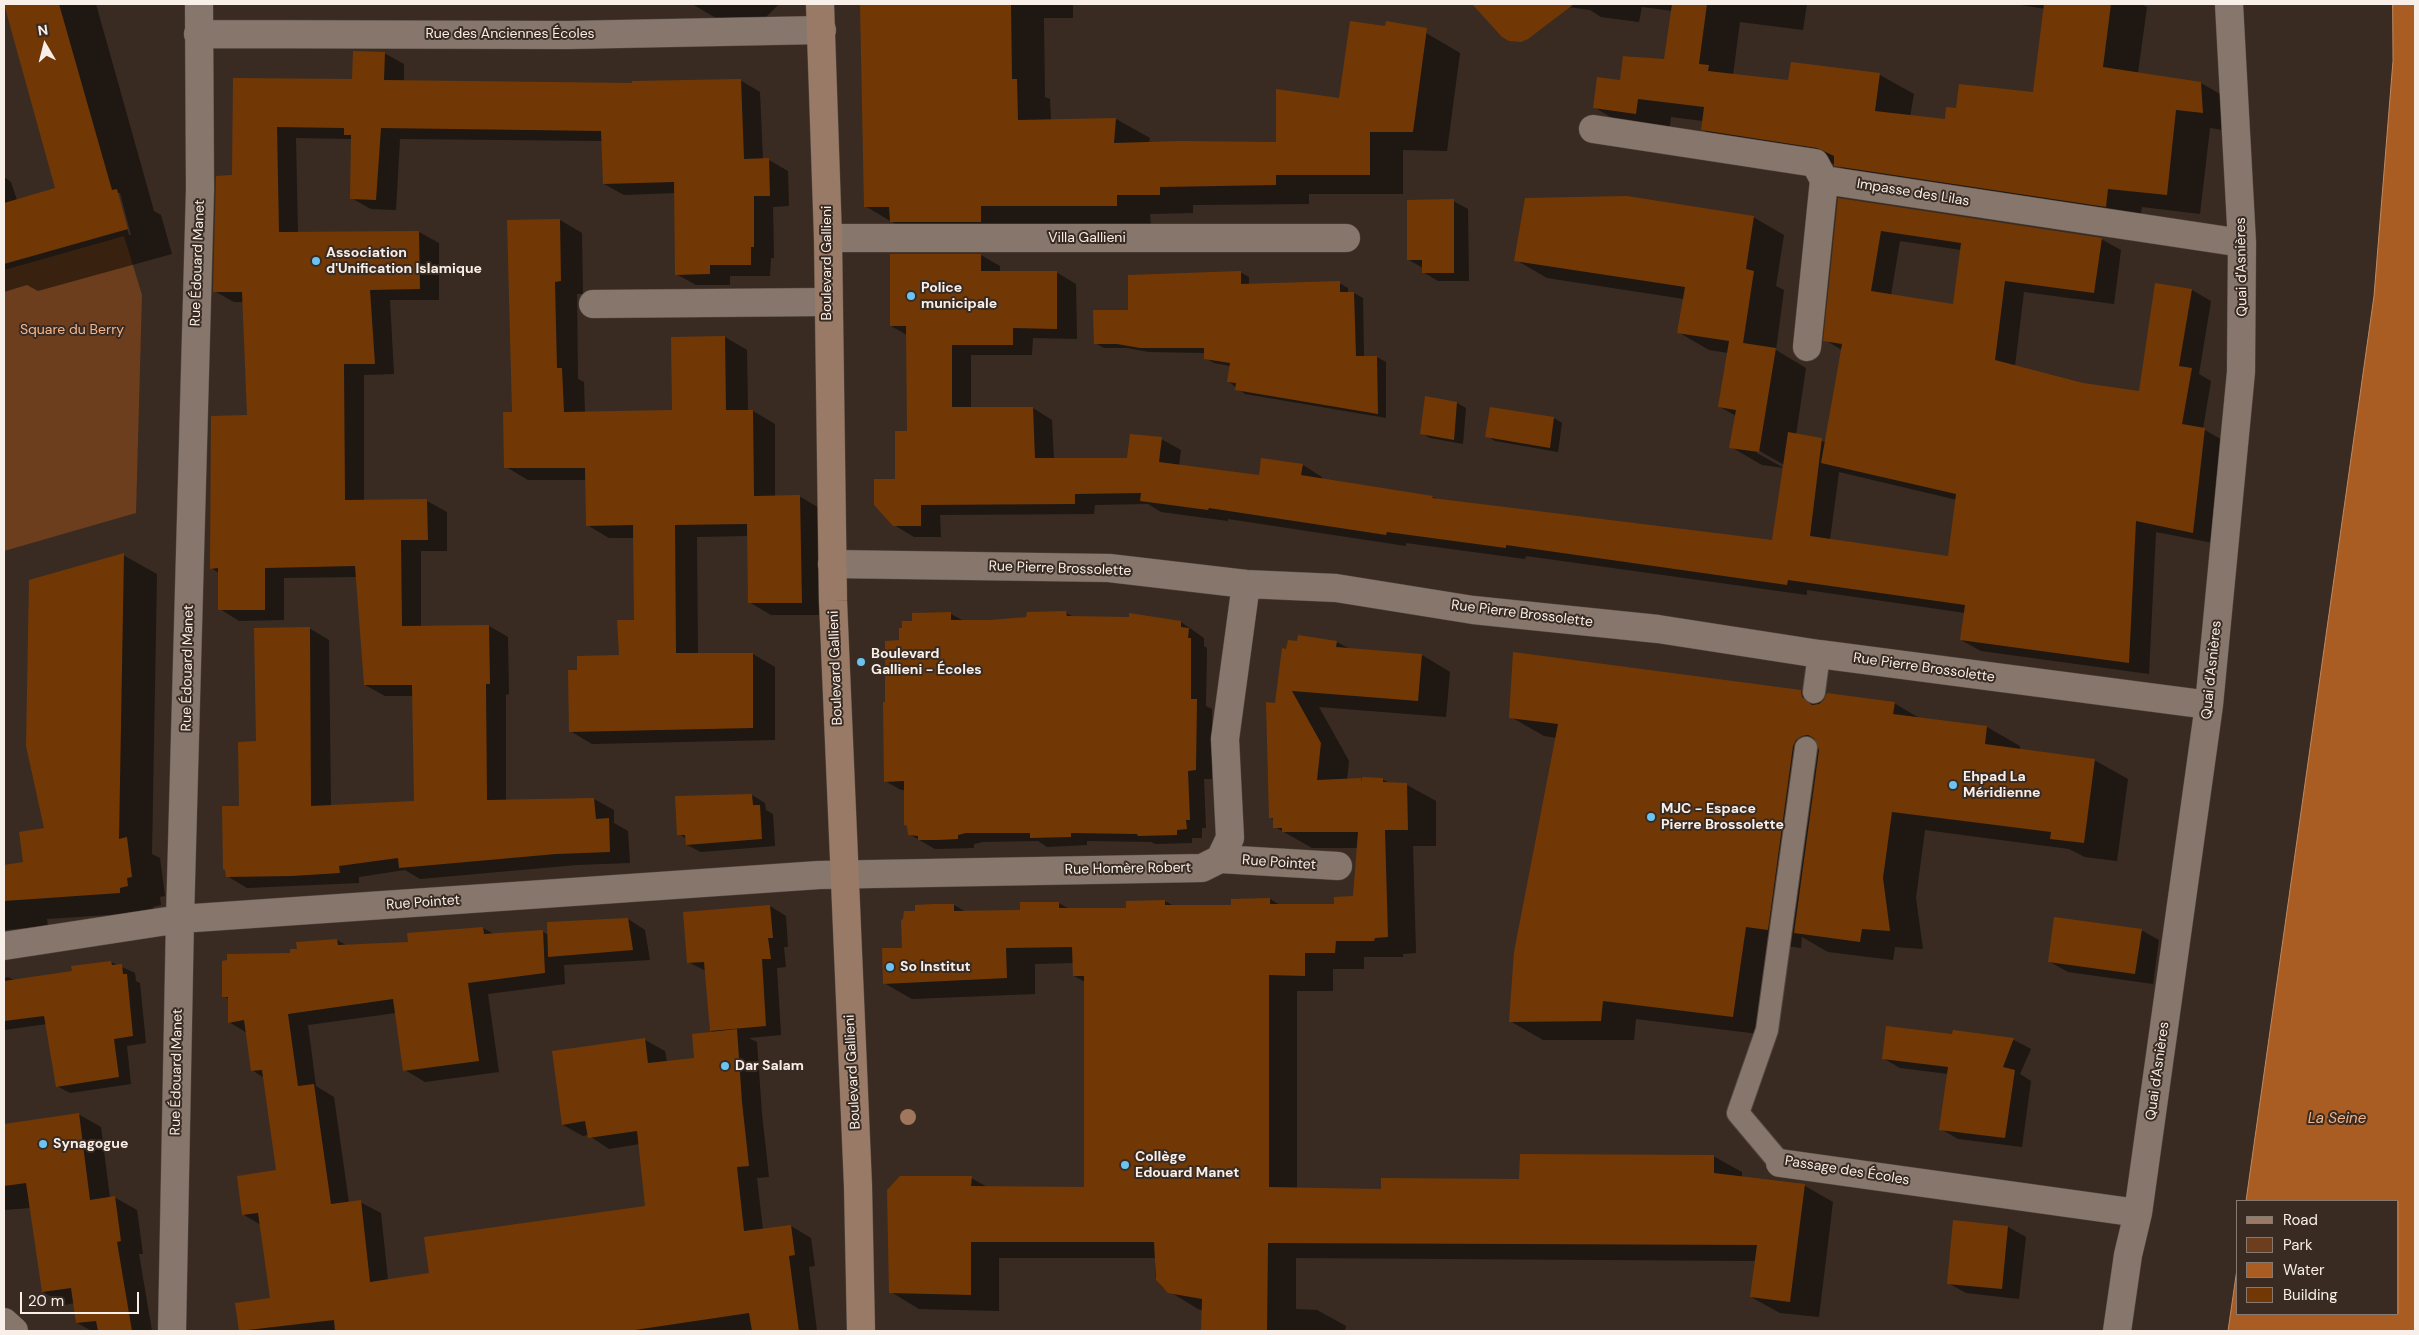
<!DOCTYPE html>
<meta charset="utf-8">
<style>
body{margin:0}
#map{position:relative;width:2419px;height:1335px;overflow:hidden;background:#392b22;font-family:"DM Sans",sans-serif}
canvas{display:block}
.frame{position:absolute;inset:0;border:5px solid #f8efe9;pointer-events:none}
.legend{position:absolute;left:2236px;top:1200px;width:162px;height:115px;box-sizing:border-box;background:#392b22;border:1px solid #857972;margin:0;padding:6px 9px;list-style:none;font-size:15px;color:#f8efe9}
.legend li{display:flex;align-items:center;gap:10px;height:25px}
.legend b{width:25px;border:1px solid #857972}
.north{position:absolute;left:20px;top:20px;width:50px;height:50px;-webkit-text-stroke:4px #392b22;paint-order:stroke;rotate:352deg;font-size:14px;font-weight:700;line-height:20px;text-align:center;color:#f8efe9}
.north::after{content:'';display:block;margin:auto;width:18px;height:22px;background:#f8efe9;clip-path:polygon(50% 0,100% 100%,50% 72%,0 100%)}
.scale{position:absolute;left:20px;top:1292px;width:119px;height:22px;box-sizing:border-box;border:2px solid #f8efe9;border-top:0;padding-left:6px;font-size:15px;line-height:18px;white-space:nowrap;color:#f8efe9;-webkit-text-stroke:4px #392b22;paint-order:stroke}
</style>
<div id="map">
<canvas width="2419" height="1335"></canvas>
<div class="frame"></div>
<ul class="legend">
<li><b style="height:6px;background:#997a66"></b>Road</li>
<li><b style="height:14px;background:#6c3e1d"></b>Park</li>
<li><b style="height:14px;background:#aa5d22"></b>Water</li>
<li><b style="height:14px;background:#713806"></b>Building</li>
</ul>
<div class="north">N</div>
<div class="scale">20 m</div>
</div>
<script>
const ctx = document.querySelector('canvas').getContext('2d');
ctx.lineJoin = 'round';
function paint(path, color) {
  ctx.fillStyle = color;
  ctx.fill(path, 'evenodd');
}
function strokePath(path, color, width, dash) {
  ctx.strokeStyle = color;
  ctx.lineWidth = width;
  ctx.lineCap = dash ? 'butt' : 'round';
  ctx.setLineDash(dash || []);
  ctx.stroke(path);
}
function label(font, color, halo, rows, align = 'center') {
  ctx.font = font + ' "DM Sans",sans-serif';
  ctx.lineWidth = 4;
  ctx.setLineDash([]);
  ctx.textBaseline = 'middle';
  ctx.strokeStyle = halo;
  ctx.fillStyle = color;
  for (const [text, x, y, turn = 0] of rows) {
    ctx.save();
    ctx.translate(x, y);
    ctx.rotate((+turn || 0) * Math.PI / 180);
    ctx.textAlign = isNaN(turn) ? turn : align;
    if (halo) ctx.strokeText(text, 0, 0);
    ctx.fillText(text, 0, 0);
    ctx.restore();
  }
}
const green = new Path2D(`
 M124,236L142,295L136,513L4,551V270Z`);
const water = new Path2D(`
 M2393,4H2415V1331H2228L2238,1262V1314H2398V1201H2246L2374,296L2393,61Z`);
const shadow = new Path2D(`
 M5,4H96L154,211L161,215L172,254L38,291L27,285L4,292V177L11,182L17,200L57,189ZM117,193H120L131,235H129Z
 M692,4H779L765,18H716Z
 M861,4H1073V18H1044L1045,97L1050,99L1051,121L1116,119L1150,138L1149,143H1277L1340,99L1351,23L1426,33L1460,53L1447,151L1403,150V194H1309V204L1193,205V213L1150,214L1151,225L924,241L865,206Z
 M1545,4H1807L1803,30L1740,22L1733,75L1789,82L1792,63L1880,75L1914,94L1910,117L1946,121L1957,110L2034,94L2045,9L2015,4H2142L2147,7L2138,73L2201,83L2234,102L2236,132L2210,128L2200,214L2142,207L2139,225L1869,184L1835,164L1735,148L1702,129L1703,121L1671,117L1669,133L1627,127L1594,107L1621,81L1625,56L1665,60L1673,11L1642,7L1639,22L1601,17L1590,10Z
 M384,53L404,64V81L633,85L740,80L760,92L763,160H769L788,171L789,206L773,207L774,258H771L770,276H730V285H696L676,274V193L624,195L604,184L603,141L400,139L396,210L371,209L351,198L352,139L296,138L298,234L419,232L439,243V300H390L394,374L364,375V501H427L447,512V551H421V627L489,626L508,637L509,694L506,695V801L594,799L614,810V823L628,831L630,863L577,865L420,879L405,870L359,877V883L247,888L227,876L240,807L257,743L309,628L329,640L331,806L416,803L413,696H385L365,685L357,577L284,578V620L239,621L220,609L219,573L211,568L248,417L244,302H234L214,291L233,176L234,79L354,81Z
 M1839,199L2101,239L2121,250L2114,304L2024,292L2015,366L2083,384L2140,392L2192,290L2211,301L2199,374L2211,381L2203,429L2224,441L2213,543L2156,532L2149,674L1981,651L1961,640L1965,613L1807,590V595L1526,556L1525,559L1406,543V546L1228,519V521L1161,512L1148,504L1095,505L1094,514L940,515L941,537H914L894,525L896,480L909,432L907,335L891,326L981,255L1000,266V272H1056L1076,284L1077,339L1033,338L1032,355H971V408H1033L1052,420L1054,459H1128L1161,439L1181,450L1179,466L1260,476L1303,465L1322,477V480L1432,497L1437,499L1773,542L1784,468L1762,465L1731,447L1736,416L1720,407L1728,353L1709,350L1678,332L1684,299L1547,278L1516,260L1753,217L1784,235L1776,286L1784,290L1776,350L1806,368L1796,435L1826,442L1842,350L1825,340ZM1900,241L1961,250L1954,306L1891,295ZM1758,450L1784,465V468L1757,453ZM1839,472L1957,500L1949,557L1830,540Z
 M1453,201L1468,209L1469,281H1438L1423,272V268L1409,260Z
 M560,220L582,233L583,294H577L578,379L584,382L585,413L674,412L725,337L747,350L748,411H753L775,424V497L799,496L821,509L824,615H771L749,602V536L697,537L698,654H753L775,667V740L592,744L570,731L578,671L620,656L636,621L634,538H609L587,525L586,480H528L506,467L514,413Z
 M1240,272L1249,277V285L1339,283L1348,288V293H1354L1363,298L1364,357H1377L1386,362V418L1245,394L1229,382L1230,366L1214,363L1205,358V353L1149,352L1127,348H1104L1095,343L1129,311Z
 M1457,403L1466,408L1463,444L1430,438L1422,433Z
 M1554,418L1562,423L1558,452L1495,441L1487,436Z
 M123,555L157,574L152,854L160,858L165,896L160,897L161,905L153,907V912L47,919L48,926L4,930V866L24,863L46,829Z
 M1066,613L1074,617L1181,622L1204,638V646L1207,648L1206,706L1212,709V779H1204L1206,828H1202V838H1192V843L1155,844L1151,842L1087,841V845L1047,847L1038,841L983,842L974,844V848L935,849L909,834L905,790H901L885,781L886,703L903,629L913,622L951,614L964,621H990Z
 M1299,636L1337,642L1350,649L1422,655L1450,672L1446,717L1319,707L1349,761L1347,780L1382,779L1391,784L1407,785L1436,801V846H1413L1416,953L1403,954V957H1364V969H1333V991H1297V1189L1382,1190L1520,1180L1713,1156L1742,1172V1178L1805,1186L1833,1202L1819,1317L1780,1313L1751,1297L1756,1261L1296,1258V1309L1317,1310L1346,1326L1345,1331H1263L1198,1309L1162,1287L1155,1276V1258H999V1311L919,1309L891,1292L971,1178L989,1188L1085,1189V982L1074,976V963L1035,964V994L912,999L884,983L903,950L916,912L954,905L966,912L1021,911L1059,903L1069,909H1127L1165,901L1174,906H1232L1270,899L1280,905H1335L1354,897L1358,848H1312L1275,827L1274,820L1270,817L1276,705L1287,651L1298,642Z
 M1801,691L1822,703H1894L1921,719L1987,727L2020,746V750L2094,760L2128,779L2117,861L2085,857L2069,849L1925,830L1916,898L1923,949L1895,947L1893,960L1828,952L1802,937L1801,948L1779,945L1767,1035L1636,1019L1634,1040H1543L1510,1021L1557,738L1544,736L1511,717Z
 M752,795L765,803L766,810L773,814L775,846L701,852L687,845V839L679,834Z
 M770,906L786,916L788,947H784L786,967L777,968L781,1035L749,1038L757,1042L762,1114L769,1177L757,1178L763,1230L791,1226L811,1238L815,1266L809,1267L817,1331H240L236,1304L272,1299L261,1225L244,1215L277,1171L264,1078L252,1070L247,1033L229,1022V999L223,996L298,950L337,940L346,945L409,943L483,928L494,934L542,931L548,935L628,919L645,930L650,960L564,965L565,984L488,994L499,1072L425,1082L405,1070L396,1013L308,1025L316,1086L334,1097L349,1203L360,1202L381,1213L388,1280L430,1274L646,1207L640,1144L609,1149L588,1135L583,1136L563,1125L645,1040L665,1051L667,1062L695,1059L715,1033L711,1031L706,971L688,962Z
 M2141,930L2159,940L2153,984L2068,972L2050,962Z
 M111,962L135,973L136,981L140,983L146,1043L127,1046L131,1084L70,1093L57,1086L47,1024L4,1030V978L8,977L14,980L73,972Z
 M1954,1031L2014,1040L2031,1049L2020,1074L2031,1081L2022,1147L1958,1139L1941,1129L1948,1074L1900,1068L1883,1058L1954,1035Z
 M78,1114L101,1127L110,1198L114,1197L137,1210L143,1254H139L152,1331H92L77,1323L74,1303L65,1305L43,1292L30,1208L4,1210V1125Z
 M2008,1227L2026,1237L2019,1299L1966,1293L1948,1283Z`);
const building = new Path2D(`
 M4,4H59L112,190L117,189L128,229L4,264V203L55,188Z
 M860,4H1011L1012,79H1017L1018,120L1116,118L1114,143L1180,141L1276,142V89L1339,98L1350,21L1385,26L1386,21L1427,28L1413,132H1370V175H1276V185L1160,187V195H1117V206H981V222H890L889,207H864Z
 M1472,4H1574L1528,39L1521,42L1509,41L1502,37Z
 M1672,4H1707L1699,64L1709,65L1708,71L1788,80L1791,62L1880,73L1875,111L1945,119L1946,107L1956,108L1959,84L2033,92L2044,4H2111L2103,67L2201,82L2203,113L2176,110L2167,195L2108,189L2106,207L1834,166V156L1817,148L1701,130L1704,107L1638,99L1636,114L1593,108L1597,77L1620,80L1623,56L1664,59Z
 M353,51L385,52L384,80L632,83V81L741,79L744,159L769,158L770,196H754V247H751V265H710V274L675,275L674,182L603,184L601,131L381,128L376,200L350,199L351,135H344V128L277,127L279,232L419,231L420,289L370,290L375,364H344L345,500L427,499L428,540H401L402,626L489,625L490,684H486L487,800L594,798L596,819L609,818L610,852L556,854L399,868L398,858L339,866L340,873L292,876L226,877L225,870L223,869L222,806H239L238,742L256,741L254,628L310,627L311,806L414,801L412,685H364L355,566L265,568V610H218V568L210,569L211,416L247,415L242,292H213L216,176L232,175L233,78L352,79Z
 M1627,196L1754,216L1746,269L1754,271L1743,343L1776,348L1759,452L1729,448L1736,410L1718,407L1729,341L1677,333L1685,287L1514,261L1525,198Z
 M1838,198L2102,238L2094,293L2005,281L1995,360L2083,383L2139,391L2155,283L2192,289L2179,366L2192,368L2182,424L2205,428L2193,533L2136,521L2129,663L1960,640L1965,605L1788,580L1787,585L1506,545V548L1387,532L1386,535L1209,508L1208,510L1140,501L1141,493L1075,494V504L921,505V526H893L874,505V479H895V431H907L906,326H890V254H981V271H1057V329L1013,328V345H952V407H1033L1035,458H1127L1130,434L1162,437L1159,462L1259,475L1261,458L1303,464L1301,475L1433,496L1432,498L1772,540L1788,432L1822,438L1810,536L1948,556L1956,494L1821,463L1842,344L1823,341ZM1881,231L1961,243L1953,304L1871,291Z
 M1454,199V273H1422V260H1407V200Z
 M560,219L561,281L555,282L557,368H562L564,412L672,410L671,337L725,336L726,410H753L754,496L800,495L802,603H748L747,524L675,525L676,653H753V728L569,732L568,670H577V656L619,655L617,620H634L633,525L586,526L585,468H504L503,412H512L507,220Z
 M1241,271V284L1340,281V292H1354L1356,356H1377L1378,414L1235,390L1236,383L1227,382L1230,363L1204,359V348H1140L1117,344H1094L1093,310H1128V275Z
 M1425,396L1457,402L1454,440L1420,434Z
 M1490,407L1554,417L1550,448L1485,437Z
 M124,553L119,839L127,837L132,877L127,878L128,886L120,888V893L4,901V865L23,862L19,832L44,828L26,746L29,580Z
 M1066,611L1067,616L1129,617V613L1181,621V627L1189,628L1188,638H1191V699H1197L1196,770L1188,771L1190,820H1186L1187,829L1177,830V835L1138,836L1137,834L1071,833V837L1030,838V833H966L958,835V839L938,840H918V836L908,835L907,826L904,825V781L884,782L883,702H885V641L899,640V628H902V621H912V613L951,612V620H990L1026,617L1027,612Z
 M1298,635L1337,641L1336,647L1422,654L1418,701L1292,691L1321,743L1317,780L1361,778V782L1362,777L1383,778V782L1407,783L1408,830H1385L1388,937L1375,938L1374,941H1336L1335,953H1305V976L1269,975V1187L1381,1189V1178L1519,1179L1520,1154L1714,1155V1173L1805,1184L1790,1302L1750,1297L1757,1245L1268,1243L1267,1331H1201L1202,1299L1168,1293L1156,1280L1154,1242H971V1295L889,1293L887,1190L900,1176H972L971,1186L1084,1187V976H1073L1072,947L1006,948L1007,978L883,984L882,948H902L901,920L903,919L904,911H915V905L934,904H954V911L1020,910V902H1059V908H1126V901L1165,900V905H1231V899L1270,898V904H1334V897L1353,896L1358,832H1282V828H1273V818H1269L1266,702L1275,703L1282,648L1286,649L1288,640L1297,641Z
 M1513,652L1801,690L1802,697L1812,705L1819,704L1824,700L1827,693L1895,702L1893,714L1987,726L1985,744L2095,759L2084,843L2050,839L2051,832L1892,812L1883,878L1890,931L1862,929L1860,942L1794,933L1819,750L1814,738L1808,735L1802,736L1796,740L1793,746L1768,930L1746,927L1733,1017L1603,1001L1601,1021L1509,1022L1514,952L1558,724L1509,718Z
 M752,794L753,805H760L762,839L686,845L685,835H677L675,796Z
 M770,905L773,938H768L771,959H762L766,1026L710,1031L704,962L687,963L683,912Z
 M2054,917L2142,929L2135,974L2048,962Z
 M628,918L633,950L548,957L547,922Z
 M483,927L484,934L543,930L545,973L468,983L479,1061L403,1071L393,999L288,1014L298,1086L314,1084L331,1204L361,1200L370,1282L429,1273L424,1237L645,1206L637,1131L588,1138L585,1121L562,1125L552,1051L645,1038L648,1063L694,1058L692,1034L737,1029L742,1102L749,1166L737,1167L744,1231L791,1225L795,1255L789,1256L799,1331H752L749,1313L628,1331H335L334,1320L239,1331L235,1303L270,1298L258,1213L242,1215L237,1176L276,1170L262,1070L251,1071L244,1020L228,1023V997H222V961L227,960V954L290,953V949H297L296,942L337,939L338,945L408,942L407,933Z
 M111,961L112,965L122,964L123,974H127L133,1036L114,1039L119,1077L56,1087L44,1016L4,1021V981L72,971L71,966Z
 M1886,1026L1952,1034L1953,1030L2014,1038L2003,1067L2015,1070L2005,1138L1939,1130L1948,1067L1882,1059Z
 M79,1113L90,1200L115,1196L121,1241L117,1242L132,1331H98L96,1321L76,1323L71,1288L42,1292L26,1183L4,1186V1124Z
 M1953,1220L2008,1226L2002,1289L1947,1284Z`);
const lane = new Path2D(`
 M1814,692L1819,654
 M1780,1163L1738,1113L1767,1030L1806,748`);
const street = new Path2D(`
 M198,34L568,35L822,30
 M1593,129L1815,163L1824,180L2242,243
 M828,238H1346
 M593,304L827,302
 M1807,347L1824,180
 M832,564L1109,568L1246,584L1336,588L1473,610L1658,629L1819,654L2209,705
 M1220,859L1338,866
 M4,946L180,919L819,875L1202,868L1220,859L1230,838L1225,739L1246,584
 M1780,1163L2138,1213
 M4,1322L14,1331
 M172,1331L180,919L200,189L199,4
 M2117,1331L2128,1255L2138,1213L2209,705L2241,372L2242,243L2229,4`);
const secondary = new Path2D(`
 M820,4L828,238L833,601L858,1186L861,1331`);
const trees = [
 [908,1117]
];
const markers = [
 [316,261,5,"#6bc3f2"],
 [911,296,5,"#6bc3f2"],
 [861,662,5,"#6bc3f2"],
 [1953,785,5,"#6bc3f2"],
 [1651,817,5,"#6bc3f2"],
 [890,967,5,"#6bc3f2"],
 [725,1066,5,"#6bc3f2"],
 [43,1144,5,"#6bc3f2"],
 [1125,1165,5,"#6bc3f2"]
];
const streetNames = [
 ["Rue des Anciennes Écoles",510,34],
 ["Impasse des Lilas",1913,193,9],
 ["Villa Gallieni",1087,238],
 ["Rue Édouard Manet",198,263,-88],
 ["Boulevard Gallieni",827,263,-90],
 ["Quai d'Asnières",2242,267,-91],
 ["Rue Pierre Brossolette",1060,569,2],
 ["Rue Pierre Brossolette",1522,614,7],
 ["Rue Édouard Manet",188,668,-89],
 ["Boulevard Gallieni",836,668,-92],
 ["Rue Pierre Brossolette",1924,668,8],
 ["Quai d'Asnières",2212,670,-84],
 ["Rue Pointet",1279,863,4],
 ["Rue Homère Robert",1128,869,-1],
 ["Rue Pointet",423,903,-4],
 ["Quai d'Asnières",2158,1071,-82],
 ["Rue Édouard Manet",177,1072,-89],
 ["Boulevard Gallieni",853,1072,-93],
 ["Passage des Écoles",1847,1171,9]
];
const poiNames = [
 ["Association",326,253],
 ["d'Unification Islamique",326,269],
 ["Police",921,288],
 ["municipale",921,304],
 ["Boulevard",871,654],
 ["Gallieni - Écoles",871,670],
 ["Ehpad La",1963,777],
 ["Méridienne",1963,793],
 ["MJC - Espace",1661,809],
 ["Pierre Brossolette",1661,825],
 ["So Institut",900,967],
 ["Dar Salam",735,1066],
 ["Synagogue",53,1144],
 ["Collège",1135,1157],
 ["Edouard Manet",1135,1173]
];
const parkNames = [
 ["Square du Berry",72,330]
];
const waterNames = [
 ["La Seine",2337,1119]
];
paint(green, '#6c3e1d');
paint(water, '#aa5d22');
strokePath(water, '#c1895e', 1);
paint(shadow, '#0007');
paint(building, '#713806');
strokePath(lane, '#544840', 24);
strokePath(street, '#544840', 29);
strokePath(secondary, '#544840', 29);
strokePath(lane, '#86766c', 22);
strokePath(street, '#86766c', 28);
strokePath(secondary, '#997a66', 28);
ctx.fillStyle = '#a0775d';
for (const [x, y] of trees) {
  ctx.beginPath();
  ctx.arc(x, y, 8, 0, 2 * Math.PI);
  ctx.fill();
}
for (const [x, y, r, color] of markers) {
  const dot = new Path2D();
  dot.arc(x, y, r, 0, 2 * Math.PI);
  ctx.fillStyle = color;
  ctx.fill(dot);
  strokePath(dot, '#392b22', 2);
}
label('14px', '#f8efe9', '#392b22', streetNames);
label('bold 14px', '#f8efe9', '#392b22', poiNames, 'left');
label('14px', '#f5b68d', '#392b22', parkNames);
label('italic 15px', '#f4b58c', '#392b22', waterNames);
</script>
